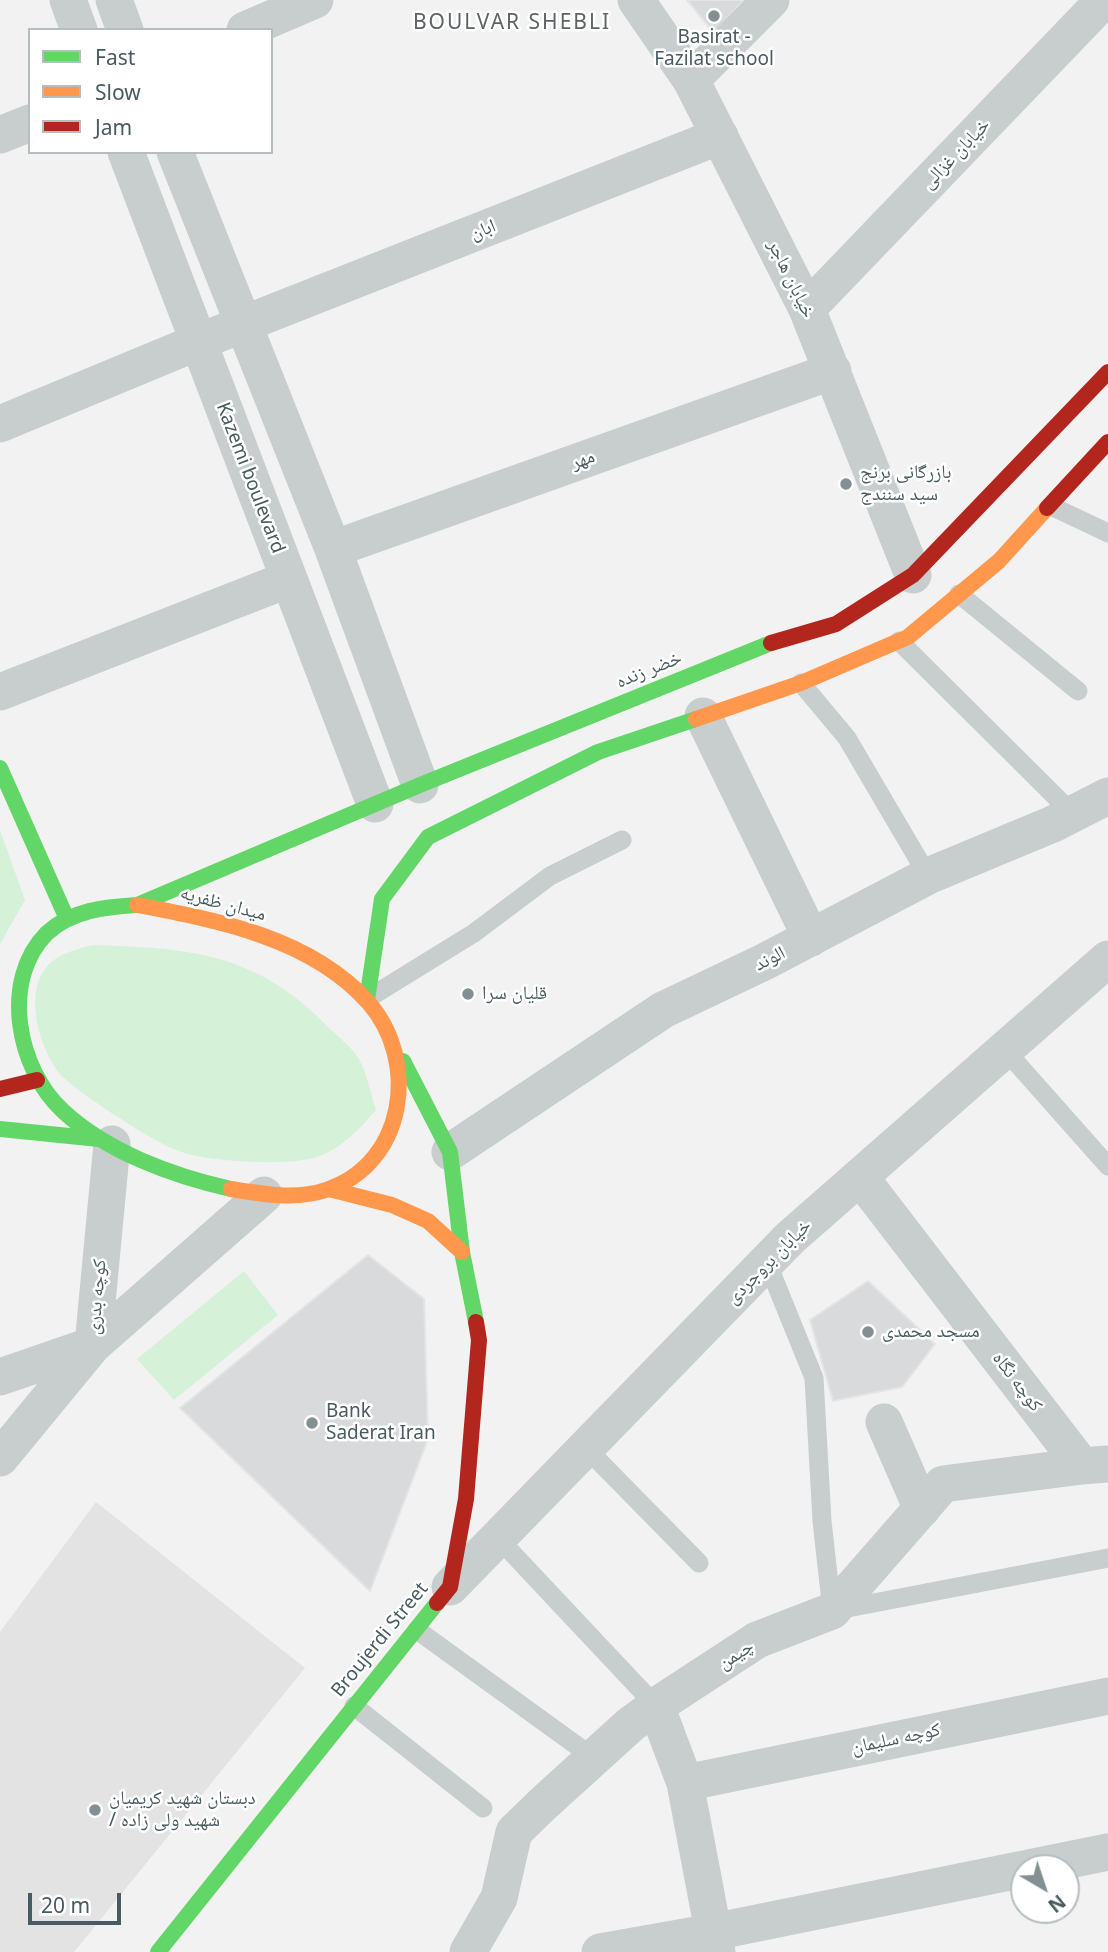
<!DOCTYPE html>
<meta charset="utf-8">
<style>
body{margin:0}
#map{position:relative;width:1108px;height:1952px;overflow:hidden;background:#f2f2f2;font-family:"Noto Sans",sans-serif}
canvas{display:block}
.legend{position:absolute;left:28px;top:28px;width:245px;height:126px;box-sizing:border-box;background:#fff;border:2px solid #b5bdbf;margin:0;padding:9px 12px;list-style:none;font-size:21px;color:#475b60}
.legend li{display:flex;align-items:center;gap:14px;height:35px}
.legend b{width:35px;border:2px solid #b5bdbf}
.north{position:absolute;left:1010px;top:1854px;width:70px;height:70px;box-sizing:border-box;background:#fff;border:2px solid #b5bdbf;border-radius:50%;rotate:141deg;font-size:19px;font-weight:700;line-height:28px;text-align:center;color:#475b60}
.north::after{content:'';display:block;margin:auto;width:24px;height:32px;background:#839093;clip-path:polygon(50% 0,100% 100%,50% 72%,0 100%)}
.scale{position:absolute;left:28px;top:1893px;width:93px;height:32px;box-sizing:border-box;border:4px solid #475b60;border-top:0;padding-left:9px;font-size:21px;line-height:24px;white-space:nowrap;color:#475b60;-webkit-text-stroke:5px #fff;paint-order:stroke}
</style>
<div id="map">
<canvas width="1108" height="1952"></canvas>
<ul class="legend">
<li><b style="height:9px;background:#63d668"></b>Fast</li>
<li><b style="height:9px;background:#ff974d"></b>Slow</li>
<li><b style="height:9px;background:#b3261e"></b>Jam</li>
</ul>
<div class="north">N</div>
<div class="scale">20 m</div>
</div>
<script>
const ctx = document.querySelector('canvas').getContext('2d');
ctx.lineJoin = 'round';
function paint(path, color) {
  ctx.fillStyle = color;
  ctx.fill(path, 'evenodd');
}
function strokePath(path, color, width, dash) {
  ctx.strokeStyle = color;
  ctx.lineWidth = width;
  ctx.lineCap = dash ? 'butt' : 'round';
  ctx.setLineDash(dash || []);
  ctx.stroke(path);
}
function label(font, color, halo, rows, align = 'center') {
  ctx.font = font + ' "Noto Sans","Noto Naskh Arabic",sans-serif';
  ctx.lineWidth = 5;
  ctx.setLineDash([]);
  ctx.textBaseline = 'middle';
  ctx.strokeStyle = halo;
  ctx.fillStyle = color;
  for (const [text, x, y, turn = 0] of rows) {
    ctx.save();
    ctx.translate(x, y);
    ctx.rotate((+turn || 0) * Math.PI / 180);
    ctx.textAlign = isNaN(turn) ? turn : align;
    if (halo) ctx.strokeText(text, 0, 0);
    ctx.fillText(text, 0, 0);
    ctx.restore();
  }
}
const education = new Path2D(`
 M96,1502L305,1668L74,1952H0V1632Z`);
const green = new Path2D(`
 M0,830L25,900L0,944Z
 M92,945C188,948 255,952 326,1025C336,1035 352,1047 359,1059C367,1074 371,1094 376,1110C359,1129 341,1150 314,1158C284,1166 205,1162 176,1150C154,1142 75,1091 60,1074C40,1050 24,997 45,969C56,954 75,950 92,945Z
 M244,1271L278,1315L174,1400L137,1359Z`);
const building = new Path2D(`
 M687,0H744L714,33Z
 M368,1255L424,1299L428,1439L370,1591L180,1408Z
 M868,1281L935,1344L902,1387L833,1401L810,1320Z`);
const lane = new Path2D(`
 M1051,506L1108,533
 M959,594L1078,691
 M899,641L1073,814
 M801,683L847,738L928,876
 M367,999L474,933L550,876L622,840
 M1006,1051L1108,1166
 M767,1262L814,1378L822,1521L832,1611L1108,1558
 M587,1449L699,1563
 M497,1537L656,1706
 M417,1630L594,1758
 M354,1706L483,1808`);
const street = new Path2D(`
 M68,0L79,30
 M114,0L125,30
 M636,0L691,80L807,309L913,575
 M245,30L315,0
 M691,80L771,0
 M0,135L30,123
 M126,152L375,804
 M175,152L333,549L420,785
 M807,309L1104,0
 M0,424L198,342L720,136
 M333,549L833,371
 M0,692L289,579
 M703,716L811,938
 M450,1152L663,1010L764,962L928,876L1053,824L1108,796
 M860,1177L1082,1466L1108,1464
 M93,1345L112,1144
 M0,1377L93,1345
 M884,1422L922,1509
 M0,1458L93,1345L264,1195
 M450,1587L790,1238L1108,959
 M656,1706L685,1783L717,1952
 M685,1783L1108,1696
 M1029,1868L1108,1852
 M468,1952L499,1898L514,1832L544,1803L631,1724L656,1706L757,1640L832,1611L943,1484L1082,1466
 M600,1952L713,1932L1024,1869`);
const fast = new Path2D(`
 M0,768L67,919
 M137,905L420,785L771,643
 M137,905C105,907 72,910 47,933C0,980 17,1069 63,1111C107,1152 173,1176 231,1189
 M367,1000L382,899L428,837L598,752L696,719
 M403,1061L450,1152L462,1252L476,1322
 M0,1129L99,1139
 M158,1952L437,1603`);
const slow = new Path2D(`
 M696,719L801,683L908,637L999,561L1047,508
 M137,905C217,920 311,938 368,1002C420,1061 406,1164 326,1190C296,1200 262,1194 231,1189
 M329,1189L392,1205L428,1221L462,1252`);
const jam = new Path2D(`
 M1047,508L1108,442
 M771,643L836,624L913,575L1108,372
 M0,1089L37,1080
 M437,1603L450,1587L466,1499L479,1340L476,1322`);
const markers = [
 [714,16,7,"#839093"],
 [846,484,7,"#839093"],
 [468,994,7,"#839093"],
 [868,1332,7,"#839093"],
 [312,1423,7,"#839093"],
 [95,1810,7,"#839093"]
];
const poiNames = [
 ["Basirat -",714,38,"center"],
 ["Fazilat school",714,60,"center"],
 ["بازرگانی برنج",860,473],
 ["سید سنندج",860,495],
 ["قلیان سرا",482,994],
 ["مسجد محمدی",882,1332],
 ["Bank",326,1412],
 ["Saderat Iran",326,1434],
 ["دبستان شهید کریمیان",109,1799],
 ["/ شهید ولی زاده",109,1821]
];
const streetNames = [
 ["خیابان غزالی",956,154,-46],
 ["ابان",483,230,-22],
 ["خیابان هاجر",791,279,64],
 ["مهر",583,460,-20],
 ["Kazemi boulevard",250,478,69],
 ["خضر زنده",649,670,-22],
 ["میدان ظفریه",223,904,15],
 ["الوند",770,959,-27],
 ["خیابان بروجردی",769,1262,-45],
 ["کوچه بدری",97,1297,-85],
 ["کوچه نگاه",1017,1382,53],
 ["Broujerdi Street",380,1640,-51],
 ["چیمن",736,1655,-33],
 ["کوچه سلیمان",896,1739,-12]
];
const neighbourhoodNames = [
 ["BOULVAR SHEBLI",512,23]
];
paint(education, '#e3e3e4');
paint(green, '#d5f2d9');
paint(building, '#d8dadb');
strokePath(building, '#e4e4e5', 2);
strokePath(lane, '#c8cdce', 19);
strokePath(street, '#c8cdce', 37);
strokePath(fast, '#63d668', 16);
strokePath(slow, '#ff974d', 16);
strokePath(jam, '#b3261e', 16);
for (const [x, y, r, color] of markers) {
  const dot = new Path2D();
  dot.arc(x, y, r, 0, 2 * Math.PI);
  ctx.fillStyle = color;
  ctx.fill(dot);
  strokePath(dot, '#fff', 2.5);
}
label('19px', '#475b60', '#fff', poiNames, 'left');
label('19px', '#475b60', '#fff', streetNames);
ctx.letterSpacing = '2px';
label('21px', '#5d6466', '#fff', neighbourhoodNames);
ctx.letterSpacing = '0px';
</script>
